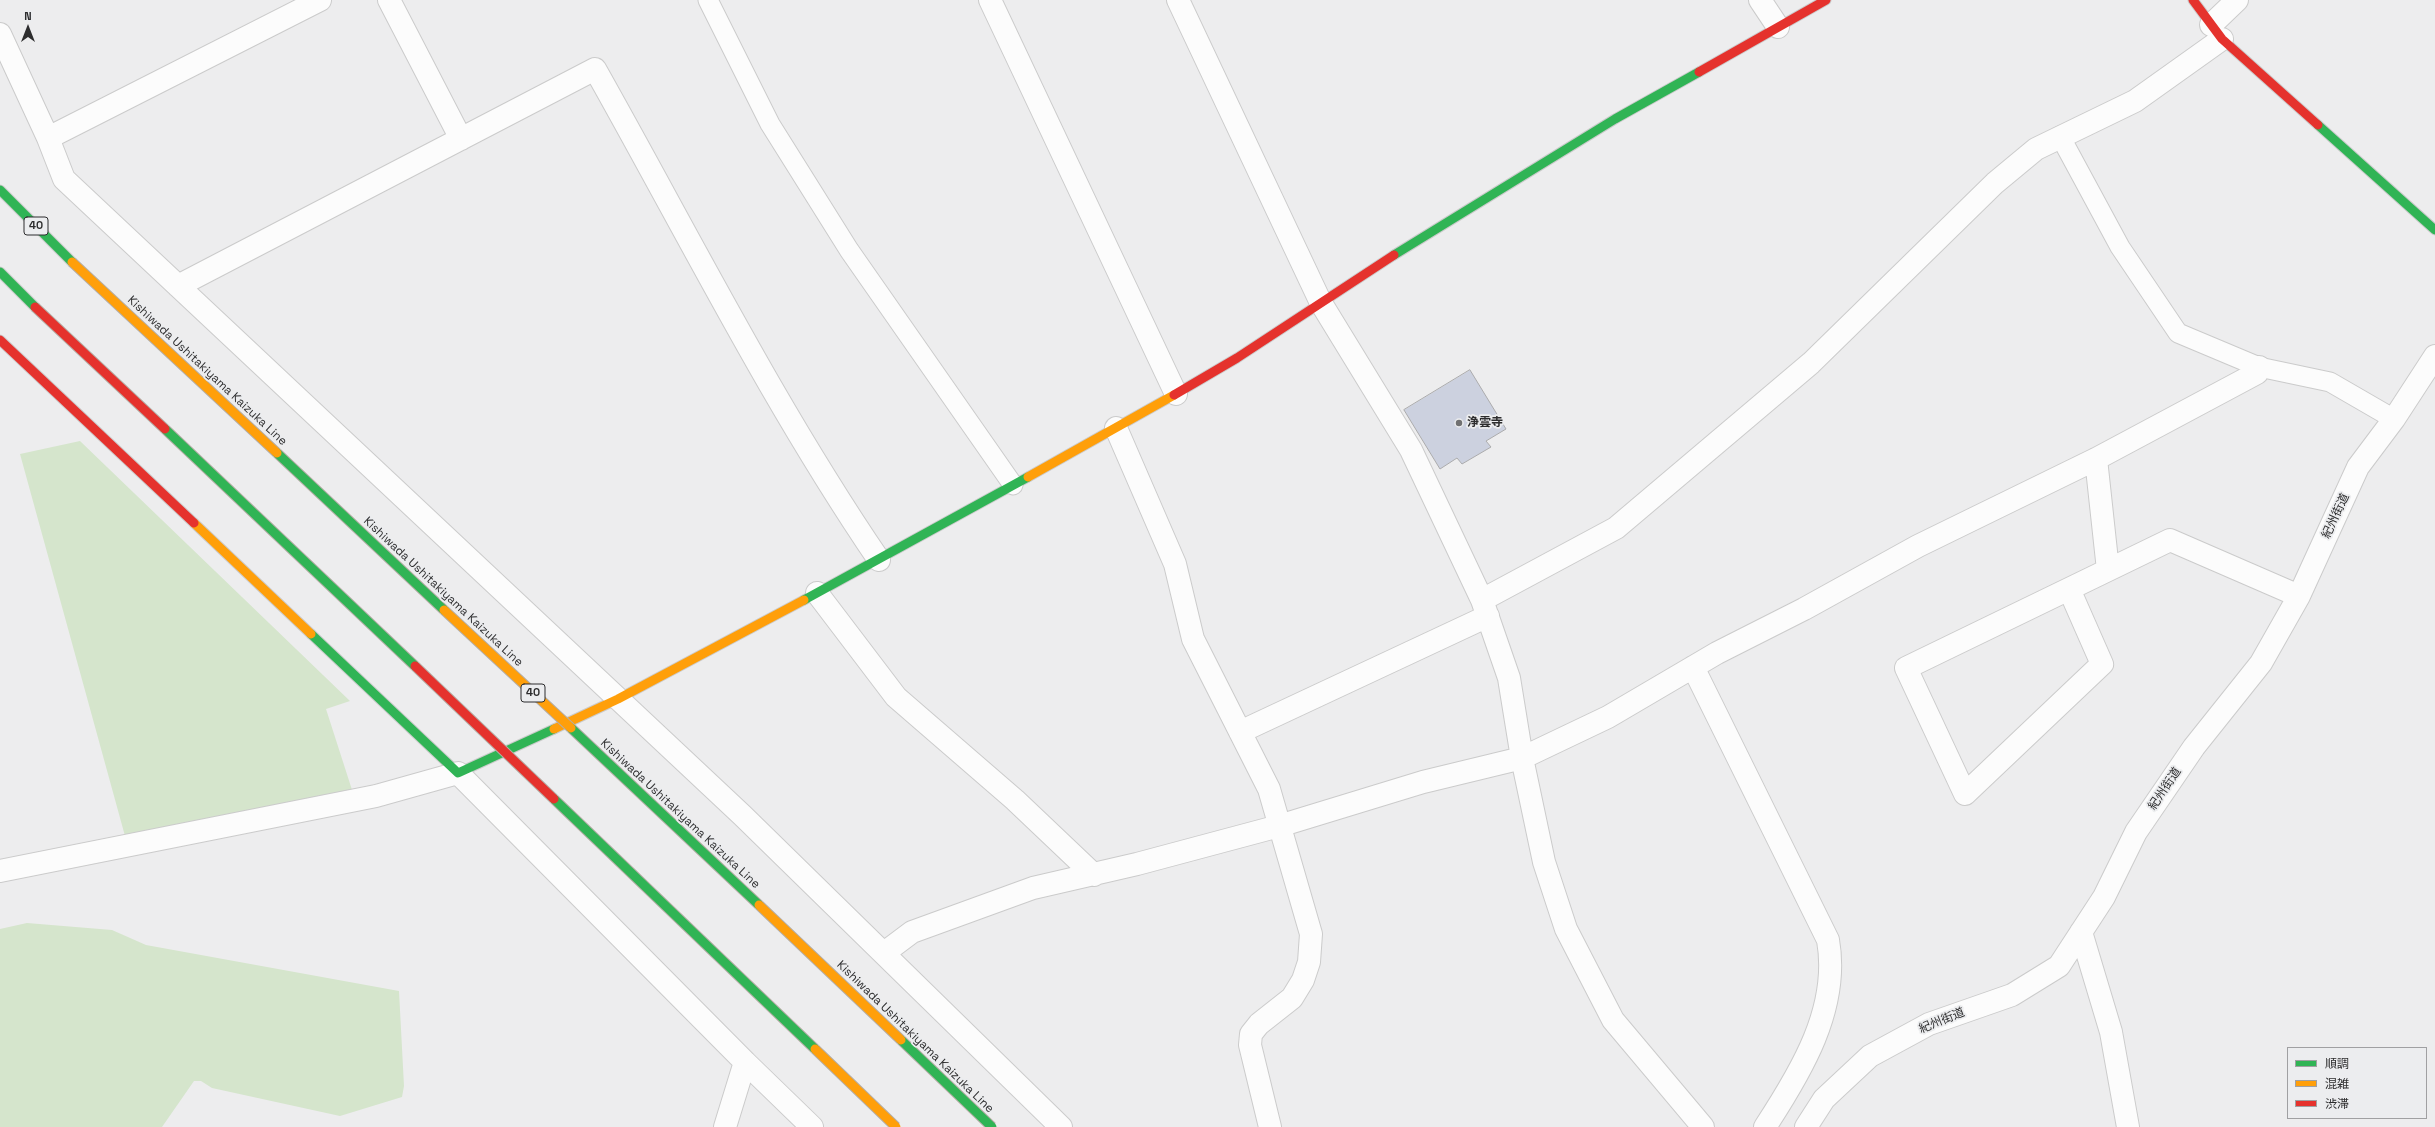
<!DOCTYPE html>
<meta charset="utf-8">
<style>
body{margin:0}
#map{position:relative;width:2435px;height:1127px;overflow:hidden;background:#ededee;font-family:"Space Grotesk","Noto Sans JP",sans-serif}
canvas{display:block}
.legend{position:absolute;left:2287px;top:1047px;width:140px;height:72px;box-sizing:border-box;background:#ecedef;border:1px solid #a0a0a2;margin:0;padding:5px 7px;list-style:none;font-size:12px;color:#2d2d2e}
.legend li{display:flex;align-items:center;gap:8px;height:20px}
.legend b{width:20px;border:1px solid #a0a0a2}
.north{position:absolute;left:8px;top:8px;width:40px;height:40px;-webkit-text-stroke:3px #ecedef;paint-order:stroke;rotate:0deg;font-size:11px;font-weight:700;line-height:16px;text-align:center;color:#2d2d2e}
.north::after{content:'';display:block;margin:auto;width:14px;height:18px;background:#2d2d2e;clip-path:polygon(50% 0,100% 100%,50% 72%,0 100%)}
</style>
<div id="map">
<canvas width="2435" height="1127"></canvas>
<ul class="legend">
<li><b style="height:5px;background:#30b455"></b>順調</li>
<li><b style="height:5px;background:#ff9f0a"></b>混雑</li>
<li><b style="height:5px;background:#e5322d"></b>渋滞</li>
</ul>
<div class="north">N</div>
</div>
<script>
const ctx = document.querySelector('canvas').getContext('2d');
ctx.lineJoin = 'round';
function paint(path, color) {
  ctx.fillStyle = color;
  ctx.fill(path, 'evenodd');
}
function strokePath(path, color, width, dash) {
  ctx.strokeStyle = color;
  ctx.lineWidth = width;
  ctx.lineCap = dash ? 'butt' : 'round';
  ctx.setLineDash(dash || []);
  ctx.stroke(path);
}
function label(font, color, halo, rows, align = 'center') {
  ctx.font = font + ' "Space Grotesk","Noto Sans JP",sans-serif';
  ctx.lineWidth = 3.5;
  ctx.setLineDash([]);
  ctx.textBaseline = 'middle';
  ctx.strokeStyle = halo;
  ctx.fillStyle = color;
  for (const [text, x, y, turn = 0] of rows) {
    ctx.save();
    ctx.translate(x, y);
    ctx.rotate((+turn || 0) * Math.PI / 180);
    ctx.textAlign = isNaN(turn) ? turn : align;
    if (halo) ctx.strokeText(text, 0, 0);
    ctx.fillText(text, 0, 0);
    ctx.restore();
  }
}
const green = new Path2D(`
 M80,441L350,701L326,709L353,793L125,836L20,454Z
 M27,923L112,930L146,945L399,991L404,1086L402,1097L340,1116L212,1088L201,1081H194L162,1127H0V929Z`);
const building = new Path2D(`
 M1470,370L1506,429L1486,441L1491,447L1462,464L1457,458L1440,469L1404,410Z`);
const lane = new Path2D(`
 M708,0L770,124L849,250L1013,485
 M2060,136L2120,247L2178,333L2259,367L2330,382L2394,419`);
const street = new Path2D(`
 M320,0L48,138L64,179L742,815L1061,1127
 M389,0L461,139
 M990,0L1176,394
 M1178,0L1321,303L1411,450L1482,600L1509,678L1522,758L1544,862L1566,929L1613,1020L1703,1127
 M1760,0L1778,27
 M2211,25L2237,0
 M0,34L48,138
 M178,286L595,69C688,234 772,403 879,560
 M1116,428L1175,564L1193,639L1269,789L1311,934L1309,962L1303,980L1292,998L1259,1024L1251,1034L1250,1045L1270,1127
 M2096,459L2108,570
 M2069,589L2102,664L1965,794L1906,668L2170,540L2299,596
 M817,593L896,697L1015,800L1094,875
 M1482,600L1616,528L1811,363L1995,183L2036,149L2135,101L2222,39
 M1693,667L1828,940C1840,1008 1801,1072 1765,1127
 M1240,732L1488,616
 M0,871L376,796L458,773L745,1062L725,1127
 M2081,932L2111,1032L2128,1127
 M884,953L912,932L1033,888L1137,864L1279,826L1423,782L1522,758L1608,717L1717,653L1804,609L1918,546L2096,459L2257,373L2259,367
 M745,1062L812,1127
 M1806,1127L1824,1099L1870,1056L1929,1024L2012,995L2059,966L2104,897L2136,832L2194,747L2261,663L2299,596L2358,467L2394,419L2435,356`);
const fast = new Path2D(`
 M2318,125L2435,230
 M0,190L72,262
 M1394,255L1615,119L1699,72
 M0,272L35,307
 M804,600L1028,477
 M311,634L458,773L554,729`);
const slow = new Path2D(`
 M1028,477L1174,395
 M194,523L311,634
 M554,729L618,699L804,600`);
const jam = new Path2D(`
 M2193,0L2222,39L2318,125
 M1699,72L1826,0
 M0,340L194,523
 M1174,395L1237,358L1394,255`);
const fastBridge = new Path2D(`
 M165,429L415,666
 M277,453L444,610
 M571,728L759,905
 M554,799L815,1049
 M901,1040L992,1127`);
const slowBridge = new Path2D(`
 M72,262L277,453
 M444,610L571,728
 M759,905L901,1040
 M815,1049L896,1127`);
const jamBridge = new Path2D(`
 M35,307L165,429
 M415,666L554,799`);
const markers = [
 [1459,423,4,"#707071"]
];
const shields = [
 [36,226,24],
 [533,693,24]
];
const shieldNames = [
 ["40",36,226],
 ["40",533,693]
];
const streetNames = [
 ["Kishiwada Ushitakiyama Kaizuka Line",207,371,43],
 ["紀州街道",2336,516,-65],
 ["Kishiwada Ushitakiyama Kaizuka Line",443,592,43],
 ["紀州街道",2165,789,-56],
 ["Kishiwada Ushitakiyama Kaizuka Line",680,814,43],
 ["紀州街道",1942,1021,-22],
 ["Kishiwada Ushitakiyama Kaizuka Line",915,1037,44]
];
const poiNames = [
 ["浄雲寺",1467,423]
];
paint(green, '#d5e5cc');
paint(building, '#ccd1df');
strokePath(building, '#ababac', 1);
strokePath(lane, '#cbcbcb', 21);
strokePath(street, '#cbcbcb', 24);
strokePath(fast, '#cbcbcb', 11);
strokePath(slow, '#cbcbcb', 11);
strokePath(jam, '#cbcbcb', 11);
strokePath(lane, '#fcfcfc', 19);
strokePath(street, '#fcfcfc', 22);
strokePath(fast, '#30b455', 9);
strokePath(slow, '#ff9f0a', 9);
strokePath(jam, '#e5322d', 9);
strokePath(fastBridge, '#b5aea6', 11, []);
strokePath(slowBridge, '#b5aea6', 11, []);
strokePath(jamBridge, '#b5aea6', 11, []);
strokePath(fastBridge, '#30b455', 9);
strokePath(slowBridge, '#ff9f0a', 9);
strokePath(jamBridge, '#e5322d', 9);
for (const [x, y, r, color] of markers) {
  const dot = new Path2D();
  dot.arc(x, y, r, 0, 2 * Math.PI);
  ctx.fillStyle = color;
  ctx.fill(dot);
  strokePath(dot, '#ecedef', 1.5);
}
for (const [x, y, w] of shields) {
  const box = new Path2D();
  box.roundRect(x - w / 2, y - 9, w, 18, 3);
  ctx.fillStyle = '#ecedef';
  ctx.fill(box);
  strokePath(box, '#2d2d2e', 1);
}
label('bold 11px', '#2d2d2e', null, shieldNames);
label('12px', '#2d2d2e', '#ecedef', streetNames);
label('bold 12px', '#2d2d2e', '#ecedef', poiNames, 'left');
</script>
